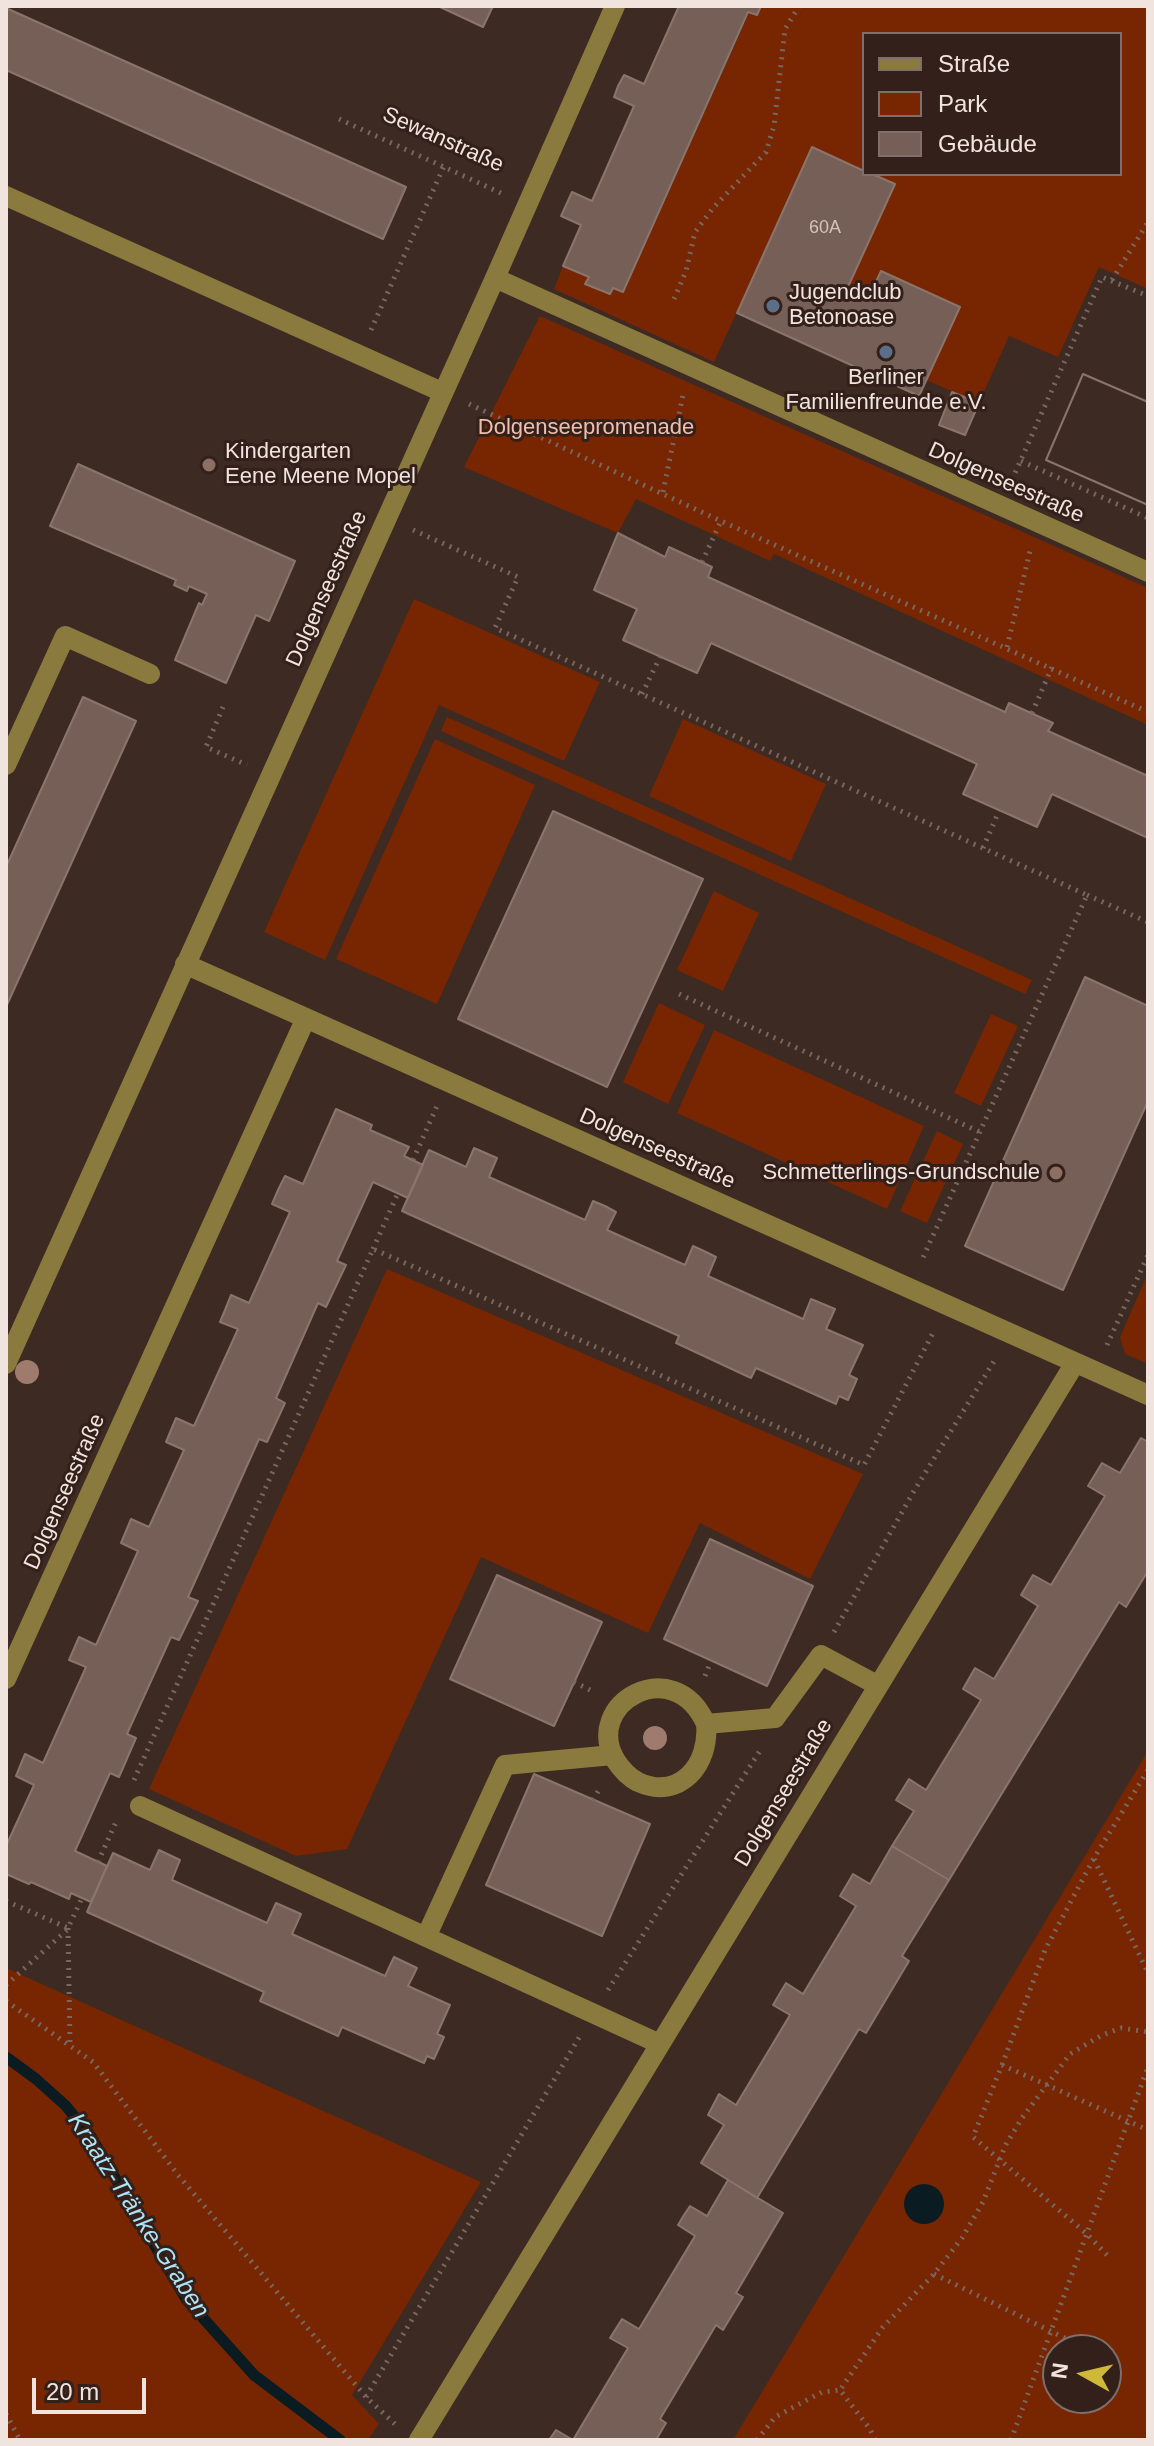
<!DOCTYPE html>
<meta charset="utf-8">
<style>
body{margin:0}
#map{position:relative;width:1154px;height:2446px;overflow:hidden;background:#3d2a23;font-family:Helvetica,sans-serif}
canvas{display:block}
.frame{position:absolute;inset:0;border:8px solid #f1e4df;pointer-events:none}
.legend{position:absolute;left:862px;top:32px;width:260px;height:144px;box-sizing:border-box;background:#33201a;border:2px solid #7f6e69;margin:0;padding:10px 14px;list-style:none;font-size:24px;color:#f1e4df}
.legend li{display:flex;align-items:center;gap:16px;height:40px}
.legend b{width:40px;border:2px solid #7f6e69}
.north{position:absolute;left:1042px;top:2334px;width:80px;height:80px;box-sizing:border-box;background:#33201a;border:2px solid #7f6e69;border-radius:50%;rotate:278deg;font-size:22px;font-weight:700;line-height:32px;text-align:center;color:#f1e4df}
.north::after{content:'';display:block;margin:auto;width:28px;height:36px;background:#d0b837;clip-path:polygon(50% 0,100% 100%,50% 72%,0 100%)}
.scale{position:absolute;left:32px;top:2378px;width:114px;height:36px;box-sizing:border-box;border:4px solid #f1e4df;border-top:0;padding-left:10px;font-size:24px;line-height:28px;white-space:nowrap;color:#f1e4df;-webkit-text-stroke:6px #33201a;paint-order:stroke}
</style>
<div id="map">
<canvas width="1154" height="2446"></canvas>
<div class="frame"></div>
<ul class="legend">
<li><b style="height:10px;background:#8b7a3d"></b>Straße</li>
<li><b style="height:22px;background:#772601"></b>Park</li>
<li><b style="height:22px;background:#755f57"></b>Gebäude</li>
</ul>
<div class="north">N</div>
<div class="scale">20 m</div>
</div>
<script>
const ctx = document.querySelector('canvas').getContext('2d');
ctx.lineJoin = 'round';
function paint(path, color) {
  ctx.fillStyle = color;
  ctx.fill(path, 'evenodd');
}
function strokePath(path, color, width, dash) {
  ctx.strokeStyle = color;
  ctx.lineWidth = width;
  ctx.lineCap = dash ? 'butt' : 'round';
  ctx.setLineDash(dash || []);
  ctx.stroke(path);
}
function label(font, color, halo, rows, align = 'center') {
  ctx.font = font + ' Helvetica,sans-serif';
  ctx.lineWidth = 6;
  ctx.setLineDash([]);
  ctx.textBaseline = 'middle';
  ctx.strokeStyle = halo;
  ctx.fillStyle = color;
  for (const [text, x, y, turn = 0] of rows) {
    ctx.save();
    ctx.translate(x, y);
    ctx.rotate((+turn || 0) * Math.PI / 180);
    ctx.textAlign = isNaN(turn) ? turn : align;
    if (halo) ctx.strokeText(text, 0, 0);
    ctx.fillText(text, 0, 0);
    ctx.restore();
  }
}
const green = new Path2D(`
 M761,6H1148V289L1099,267L1058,357L1009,336L979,403L926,380L959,308L868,299L847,289L872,174H1120V34H864V171L812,147L714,362L554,289L563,266L589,277L585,284L609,294L613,288L624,292L749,13L757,16Z
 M540,316L1148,588V725L774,554L770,561L636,499L618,533L464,467Z
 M414,599L600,682L564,761L439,705L325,960L264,932Z
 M447,717L1032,980L1025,994L441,731Z
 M683,719L826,784L791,861L649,796Z
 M435,739L535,785L437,1004L336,959Z
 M714,891L759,913L723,991L677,970Z
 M659,1003L705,1025L668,1104L623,1082Z
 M991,1014L1018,1026L981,1106L954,1093Z
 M714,1030L924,1126L887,1209L677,1113Z
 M937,1131L963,1144L927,1223L900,1211Z
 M387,1269L863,1474L810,1579L700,1523L648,1633L481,1557L347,1849L296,1856L149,1789Z
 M1148,1273V1364L1125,1354L1120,1337Z
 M1148,1751V2440H733ZM1058,2350H1106V2398H1058Z
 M6,1968L481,2182L352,2395L379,2424L368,2440H6Z`);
const water = new Path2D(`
 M904 2204a20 20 0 1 1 40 0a20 20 0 1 1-40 0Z`);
const stream = new Path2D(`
 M6,2057L36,2079L65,2105L90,2135L186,2299L254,2375L340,2440`);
const building = new Path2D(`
 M438,6H493L483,27Z
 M679,6H761L757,15L748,12L623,292L613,288L610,294L585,284L589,277L563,266L581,225L561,216L572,192L592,201L634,106L614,97L618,86L624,75L644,84Z
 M6,8L406,187L383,239L6,70Z
 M812,147L864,171V174H872L895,184L847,289L868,299L881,271L960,307L919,396L737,313Z
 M1083,374L1148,402V505L1046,460Z
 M1083,374L1148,402V505L1046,460Z
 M952,392L979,403L965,435L939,425Z
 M78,464L295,561L269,621L256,615L226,683L175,660L199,603L202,605L207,594L189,586L187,591L174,585L176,580L50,526Z
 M618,533L665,557L669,547L712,567L708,577L1005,712L1009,703L1053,723L1048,731L1148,776V838L1052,794L1037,827L963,794L977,764L711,643L697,673L623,640L637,609L594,590Z
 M83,697L136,721L6,1007V867Z
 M553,811L703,879L607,1087L458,1019Z
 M1085,977L1148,1006V1101L1063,1290L965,1246Z
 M336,1109L372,1125L370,1130L409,1147L404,1156L423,1165L408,1198L373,1182L337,1261L346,1265L326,1307L318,1303L276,1398L285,1403L267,1442L259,1439L188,1597L198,1601L179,1640L171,1637L127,1734L136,1738L119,1777L110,1773L75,1851L107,1866L91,1902L71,1893L69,1899L31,1882L29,1884L6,1874V1846L34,1785L16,1776L25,1754L43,1763L86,1667L69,1660L79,1637L96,1645L138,1551L121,1543L131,1519L149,1527L184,1450L166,1442L176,1418L194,1426L238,1329L220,1322L225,1310L231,1295L249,1303L290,1212L272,1204L278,1190L285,1176L303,1184Z
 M474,1148L497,1158L489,1177L585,1220L593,1201L605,1206L616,1212L607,1230L685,1265L693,1246L706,1252L716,1257L708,1276L803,1319L811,1299L835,1309L826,1329L863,1345L849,1375L857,1379L848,1400L839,1396L836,1404L756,1368L751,1378L676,1343L679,1336L402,1211L429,1150L466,1167Z
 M1141,1438L1148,1442V1571L1126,1607L1119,1602L949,1880L892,1846L914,1811L896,1800L909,1779L926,1790L981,1700L963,1689L975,1668L994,1679L1038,1606L1021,1595L1033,1575L1051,1585L1105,1496L1088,1486L1102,1463L1120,1473Z
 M710,1539L813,1586L767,1686L664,1639Z
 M497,1575L602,1622L554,1726L450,1679Z
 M534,1774L650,1824L602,1936L486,1885Z
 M892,1846L949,1880L902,1956L909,1961L866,2033L859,2029L757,2198L701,2163L724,2125L708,2115L719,2094L736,2105L790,2015L773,2005L786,1983L803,1994L856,1906L840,1896L846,1886L853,1874L870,1884Z
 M159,1850L180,1860L172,1880L267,1923L276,1903L301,1914L292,1934L385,1976L394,1957L417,1968L408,1986L450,2005L437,2034L444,2037L434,2059L427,2056L424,2063L342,2027L338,2036L260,2001L264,1992L87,1912L113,1853L150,1870Z
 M728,2180L783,2213L736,2293L743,2297L723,2330L716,2325L660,2419L666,2423L656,2440H549L556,2430L573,2440L628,2348L610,2338L622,2319L639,2329L695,2236L678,2225L684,2215L690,2206L707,2216Z`);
const path = new Path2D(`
 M339,119L503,194
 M1112,280L1148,222
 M674,299L686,271L695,232L713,208L766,152L774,126L785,29L799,6
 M371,330L444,166
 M469,404L721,521L1148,712
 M1021,461L1148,518
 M1012,480L1102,277L1148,296
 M663,492L683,395
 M413,530L518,577L495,628L1087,895L921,1262
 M702,562L721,521
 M1007,647L1030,551
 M642,694L660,657
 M223,707L206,747L247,765
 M1032,713L1052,667
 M983,848L999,811
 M1087,895L1148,922
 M679,994L980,1132
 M413,1160L437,1106
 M373,1249L398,1193
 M1107,1345L1148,1255
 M834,1632L914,1491L996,1358
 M705,1676L711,1661
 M574,1682L594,1692
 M134,1780L373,1249L864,1465L934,1331
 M593,1800L600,1788
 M1094,1859L1148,1973
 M98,1862L116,1822
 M6,1901L68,1928L82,1898
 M68,1928L70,2044
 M6,1985L68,1929
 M608,1990L761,1749
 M6,2001L93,2062L178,2175L366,2397L397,2426
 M1002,2065L1045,1950L1094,1858L1148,1770
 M1107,2255L1087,2234L973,2137L1002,2065L1148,2130
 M934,2274L1085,2348
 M366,2397L580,2036
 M6,2414L20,2440
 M757,2440L775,2417L822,2392L840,2390
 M875,2440L870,2429L840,2390L883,2327L934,2274L962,2238L983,2202L1005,2146L1022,2118L1070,2054L1102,2035L1121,2028L1148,2032
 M1011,2440L1148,2067`);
const minor = new Path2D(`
 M6,196L442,392
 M495,278L1148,572
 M6,765L65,636L150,674
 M185,964L1148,1395
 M6,1364L495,278L615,6
 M6,1679L306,1018
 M706,1724C710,1764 680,1801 638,1782C628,1777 622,1770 616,1761C581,1704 674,1651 706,1724L775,1718L821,1655L877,1685
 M140,1806L660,2044
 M426,1937L505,1765L613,1755
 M419,2440L1075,1363`);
const trees = [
 [27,1372],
 [655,1738]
];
const markers = [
 [773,306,8,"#5c6f8a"],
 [886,352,8,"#5c6f8a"],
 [209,465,8,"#8d6e63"],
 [1056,1173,8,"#8d6e63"]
];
const numberNames = [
 ["60A",825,228]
];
const streetNames = [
 ["Sewanstraße",443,140,24],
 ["Dolgenseestraße",1006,483,24],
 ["Dolgenseestraße",327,589,-66],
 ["Dolgenseestraße",657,1149,24],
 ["Dolgenseestraße",65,1492,-66],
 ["Dolgenseestraße",784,1793,-59]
];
const poiNames = [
 ["Jugendclub",789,293],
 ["Betonoase",789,318],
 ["Berliner",886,378,"center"],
 ["Familienfreunde e.V.",886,403,"center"],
 ["Kindergarten",225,452],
 ["Eene Meene Mopel",225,477],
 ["Schmetterlings-Grundschule",1040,1173,"right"]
];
const parkNames = [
 ["Dolgenseepromenade",586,428]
];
const waterNames = [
 ["Kraatz-Tränke-Graben",138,2216,57]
];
paint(green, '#772601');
paint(water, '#0a1b21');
strokePath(stream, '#0a1b21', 11);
paint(building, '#755f57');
strokePath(building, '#8b746c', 2);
strokePath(path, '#786760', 5, [2, 6]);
strokePath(minor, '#8b7a3d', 20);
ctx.fillStyle = '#9f7b6e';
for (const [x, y] of trees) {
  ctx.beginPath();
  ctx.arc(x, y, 12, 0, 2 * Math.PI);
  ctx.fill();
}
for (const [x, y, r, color] of markers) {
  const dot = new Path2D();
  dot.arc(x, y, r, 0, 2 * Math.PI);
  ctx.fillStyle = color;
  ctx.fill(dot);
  strokePath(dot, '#33201a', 3);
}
label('18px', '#d2c3bd', null, numberNames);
label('22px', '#f1e4df', '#33201a', streetNames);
label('22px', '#f1e4df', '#33201a', poiNames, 'left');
label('22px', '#f0beac', '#33201a', parkNames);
label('italic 24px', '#ade5f8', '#33201a', waterNames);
</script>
